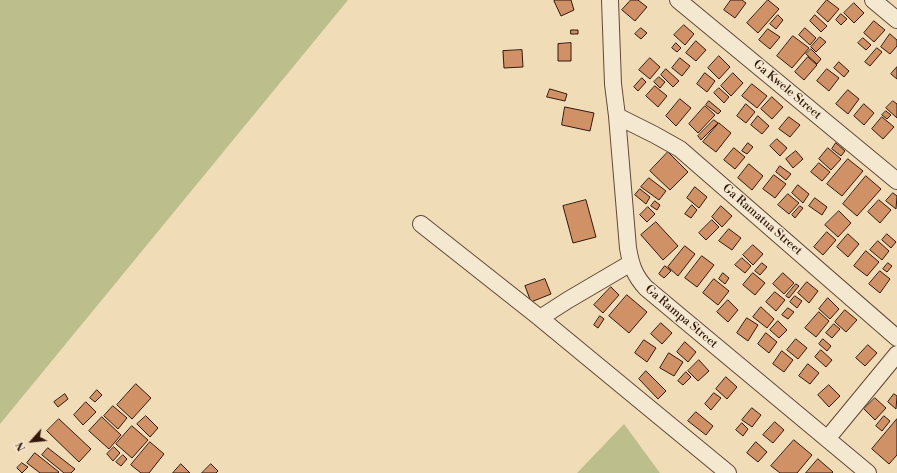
<!DOCTYPE html>
<style>
body{margin:0}
#map{position:relative;width:897px;height:473px;overflow:hidden;background:#f0dcb7;font-family:"Libre Bodoni",serif}
canvas{display:block}
.north{position:absolute;left:12px;top:421px;width:40px;height:40px;-webkit-text-stroke:3px #f5e8d0;paint-order:stroke;rotate:243deg;font-size:11px;font-weight:700;line-height:16px;text-align:center;color:#33180c}
.north::after{content:'';display:block;margin:auto;width:14px;height:18px;background:#33180c;clip-path:polygon(50% 0,100% 100%,50% 72%,0 100%)}
</style>
<div id="map">
<canvas width="897" height="473"></canvas>
<div class="north">N</div>
</div>
<script>
const ctx = document.querySelector('canvas').getContext('2d');
ctx.lineJoin = 'round';
function paint(path, color) {
  ctx.fillStyle = color;
  ctx.fill(path, 'evenodd');
}
function strokePath(path, color, width, dash) {
  ctx.strokeStyle = color;
  ctx.lineWidth = width;
  ctx.lineCap = dash ? 'butt' : 'round';
  ctx.setLineDash(dash || []);
  ctx.stroke(path);
}
function label(font, color, halo, rows, align = 'center') {
  ctx.font = font + ' "Libre Bodoni",serif';
  ctx.lineWidth = 3;
  ctx.setLineDash([]);
  ctx.textBaseline = 'middle';
  ctx.strokeStyle = halo;
  ctx.fillStyle = color;
  for (const [text, x, y, turn = 0] of rows) {
    ctx.save();
    ctx.translate(x, y);
    ctx.rotate((+turn || 0) * Math.PI / 180);
    ctx.textAlign = isNaN(turn) ? turn : align;
    if (halo) ctx.strokeText(text, 0, 0);
    ctx.fillText(text, 0, 0);
    ctx.restore();
  }
}
const green = new Path2D(`
 M0,0H348L0,424Z
 M624,424L660,473H577Z`);
const building = new Path2D(`
 M556,0H571L574,10L561,16L554,1Z
 M631,0H638L647,7L635,21L622,10Z
 M731,0H742L746,3L735,18L724,10Z
 M768,0L779,9L758,33L747,23Z
 M827,0L839,9L828,22L817,12Z
 M854,3L864,13L854,23L844,13Z
 M841,14L847,19L841,25L836,20Z
 M778,15L783,20L776,29L770,24Z
 M815,15L827,26L821,32L810,21Z
 M874,21L885,30L874,42L864,33Z
 M684,25L694,34L685,45L674,35Z
 M641,28L647,33L641,39L635,34Z
 M805,28L816,38L810,45L799,35Z
 M768,29L780,37L770,49L759,40Z
 M571,30H578V34H571Z
 M890,34L897,40V46L890,54L881,47Z
 M793,36L809,48L792,68L777,56Z
 M820,37L826,42L816,52L811,47Z
 M863,38L871,45L866,50L858,43Z
 M696,41L706,50L696,61L686,53Z
 M571,43V61H558V44Z
 M676,43L681,48L677,52L672,48Z
 M877,48L882,52L870,66L865,62Z
 M811,49L821,59L817,64L806,54Z
 M522,50L523,67L504,68L503,51Z
 M719,56L730,67L719,79L708,68Z
 M808,57L817,65L804,80L795,72Z
 M650,58L660,67L650,79L639,70Z
 M680,58L690,66L682,76L672,68Z
 M839,62L849,71L844,77L834,68Z
 M897,67V79L891,74Z
 M666,69L679,81L673,87L661,75Z
 M827,69L839,78L829,91L817,81Z
 M705,73L715,81L707,92L697,84Z
 M733,73L743,83L731,96L721,86Z
 M659,77L665,82L660,88L654,82Z
 M642,78L646,82L638,91L634,87Z
 M752,84L767,96L757,108L742,96Z
 M655,86L667,96L658,107L646,96Z
 M719,88L729,97L724,103L714,93Z
 M550,89L567,94L565,101L547,97Z
 M848,90L859,99L848,114L836,104Z
 M772,97L783,107L772,119L761,109Z
 M680,99L691,108L676,126L666,116Z
 M709,101L721,111L718,114L706,105Z
 M893,101L897,104V118L886,108Z
 M746,104L755,112L746,123L737,116Z
 M864,104L874,113L864,125L854,116Z
 M705,106L715,115L698,133L689,124Z
 M565,107L594,113L590,131L562,125Z
 M886,111L891,115L887,119L882,115Z
 M758,116L769,126L762,134L751,125Z
 M789,117L800,125L790,137L779,129Z
 M882,117L894,127L883,139L872,129Z
 M714,120L718,123L701,140L698,136Z
 M719,123L731,133L716,152L703,142Z
 M777,139L787,148L780,156L770,146Z
 M748,143L753,147L747,154L742,151Z
 M836,143L845,151L841,156L832,149Z
 M734,148L745,157L735,169L724,160Z
 M828,148L841,159L831,170L819,159Z
 M796,151L803,159L793,168L786,159Z
 M668,152L688,172L670,190L650,171Z
 M848,159L863,171L842,196L827,184Z
 M819,163L830,172L822,181L811,172Z
 M749,164L763,176L752,190L738,178Z
 M780,166L791,174L786,180L776,172Z
 M774,175L786,184L775,198L763,189Z
 M866,176L881,189L857,216L843,204Z
 M649,178L666,191L659,200L641,187Z
 M798,185L809,194L803,203L792,193Z
 M695,187L707,197L699,208L687,198Z
 M640,189L650,197L646,204L635,195Z
 M893,193L897,196L896,209L886,201Z
 M788,194L799,203L789,214L778,205Z
 M815,198L827,207L822,215L809,206Z
 M586,200L596,237L573,243L563,206Z
 M879,200L891,210L880,223L868,212Z
 M655,201L660,205L657,210L651,206Z
 M692,205L697,210L691,218L685,214Z
 M721,206L732,216L722,227L712,217Z
 M800,206L803,208L795,218L792,215Z
 M648,207L655,214L647,222L640,215Z
 M839,211L851,223L838,237L825,225Z
 M712,220L719,227L706,240L699,233Z
 M656,222L678,246L663,260L641,235Z
 M729,229L741,238L732,250L719,241Z
 M827,232L836,240L823,255L814,247Z
 M848,234L859,244L848,257L837,247Z
 M887,234L896,242L891,248L882,240Z
 M878,241L889,251L882,260L870,250Z
 M753,245L763,254L753,265L743,255Z
 M685,246L695,254L678,276L668,267Z
 M866,251L879,262L867,276L854,266Z
 M702,256L714,265L697,287L685,278Z
 M742,258L751,266L745,273L735,265Z
 M762,263L767,267L760,275L755,271Z
 M888,263L892,266L887,272L883,269Z
 M665,266L671,271L664,278L659,274Z
 M880,271L890,279L880,293L869,284Z
 M723,273L729,278L725,284L719,279Z
 M753,273L765,283L755,295L743,285Z
 M783,273L794,283L784,294L773,284Z
 M545,279L551,294L531,302L525,286Z
 M714,279L729,291L718,305L703,293Z
 M807,282L818,291L809,303L798,293Z
 M796,284L799,286L789,298L786,296Z
 M611,287L619,295L603,313L594,305Z
 M775,292L785,300L776,311L766,302Z
 M627,295L647,312L629,333L609,316Z
 M795,296L802,301L797,308L790,302Z
 M828,298L839,309L830,319L819,309Z
 M728,300L738,310L728,322L717,312Z
 M761,307L774,319L767,328L753,317Z
 M788,308L794,312L788,319L782,315Z
 M845,310L857,320L846,332L835,322Z
 M819,312L829,321L816,337L805,328Z
 M600,316L604,319L598,328L594,325Z
 M747,318L758,325L748,341L737,333Z
 M778,321L787,330L779,338L770,330Z
 M661,323L672,333L662,344L651,334Z
 M834,324L840,329L832,338L826,333Z
 M766,333L777,342L769,353L758,344Z
 M796,339L807,348L798,359L787,350Z
 M823,339L831,346L827,351L819,344Z
 M644,340L656,348L647,362L635,353Z
 M685,342L696,352L688,362L677,352Z
 M868,345L877,353L865,366L856,358Z
 M821,350L832,360L826,367L815,357Z
 M782,351L793,360L784,372L773,364Z
 M669,353L683,362L674,376L660,368Z
 M699,360L709,371L698,381L688,371Z
 M808,364L819,373L810,384L799,376Z
 M646,371L666,391L658,399L639,379Z
 M686,372L691,377L683,385L678,381Z
 M726,377L737,387L727,399L716,389Z
 M136,384L151,398L132,419L117,405Z
 M829,385L840,396L829,407L818,395Z
 M97,390L102,395L95,402L90,398Z
 M714,393L721,398L711,410L705,404Z
 M65,394L68,399L58,407L54,402Z
 M894,394L897,396L896,409L888,402Z
 M875,398L886,408L875,420L864,409Z
 M86,402L96,412L83,425L74,415Z
 M113,406L127,418L118,429L104,416Z
 M752,408L761,415L752,427L742,420Z
 M696,412L713,426L706,435L688,421Z
 M146,416L158,428L150,437L137,424Z
 M884,416L890,421L882,431L876,426Z
 M102,417L121,435L109,449L89,431Z
 M59,419L91,449L79,462L47,431Z
 M897,419V455L889,464L872,449Z
 M775,422L784,430L773,443L763,435Z
 M742,423L748,429L743,436L736,430Z
 M132,426L148,440L132,458L116,444Z
 M794,440L812,455L797,473H780L771,466Z
 M150,442L164,454L149,473H141L131,465Z
 M756,442L767,452L758,462L747,453Z
 M114,447L120,453L113,461L107,454Z
 M48,448L75,469L71,473H64L42,455Z
 M35,453L59,472L58,473H40L27,463Z
 M123,455L127,459L121,466L116,462Z
 M818,459L833,472L832,473H806Z
 M22,463L28,467L22,473L17,468Z
 M181,464L190,473H173Z
 M211,464L218,471L216,473H202Z`);
const minor = new Path2D(`
 M610,0L613,84L617,116L628,248C631,265 634,275 646,288L868,473
 M678,0L897,181
 M873,0L897,20
 M617,116L655,135L680,149L897,338
 M421,224L540,318L568,300L631,263
 M540,318L728,473
 M827,439L897,354`);
const streetNames = [
 ["Ga Kwele Street",787,90,40],
 ["Ga Ramatua Street",762,220,41],
 ["Ga Rampa Street",681,317,40]
];
paint(green, '#bcbf8c');
paint(building, '#d09166');
strokePath(building, '#33180c', 1);
strokePath(minor, '#624937', 18);
strokePath(minor, '#f5e8d0', 16);
label('12px', '#33180c', '#f5e8d0', streetNames);
</script>
